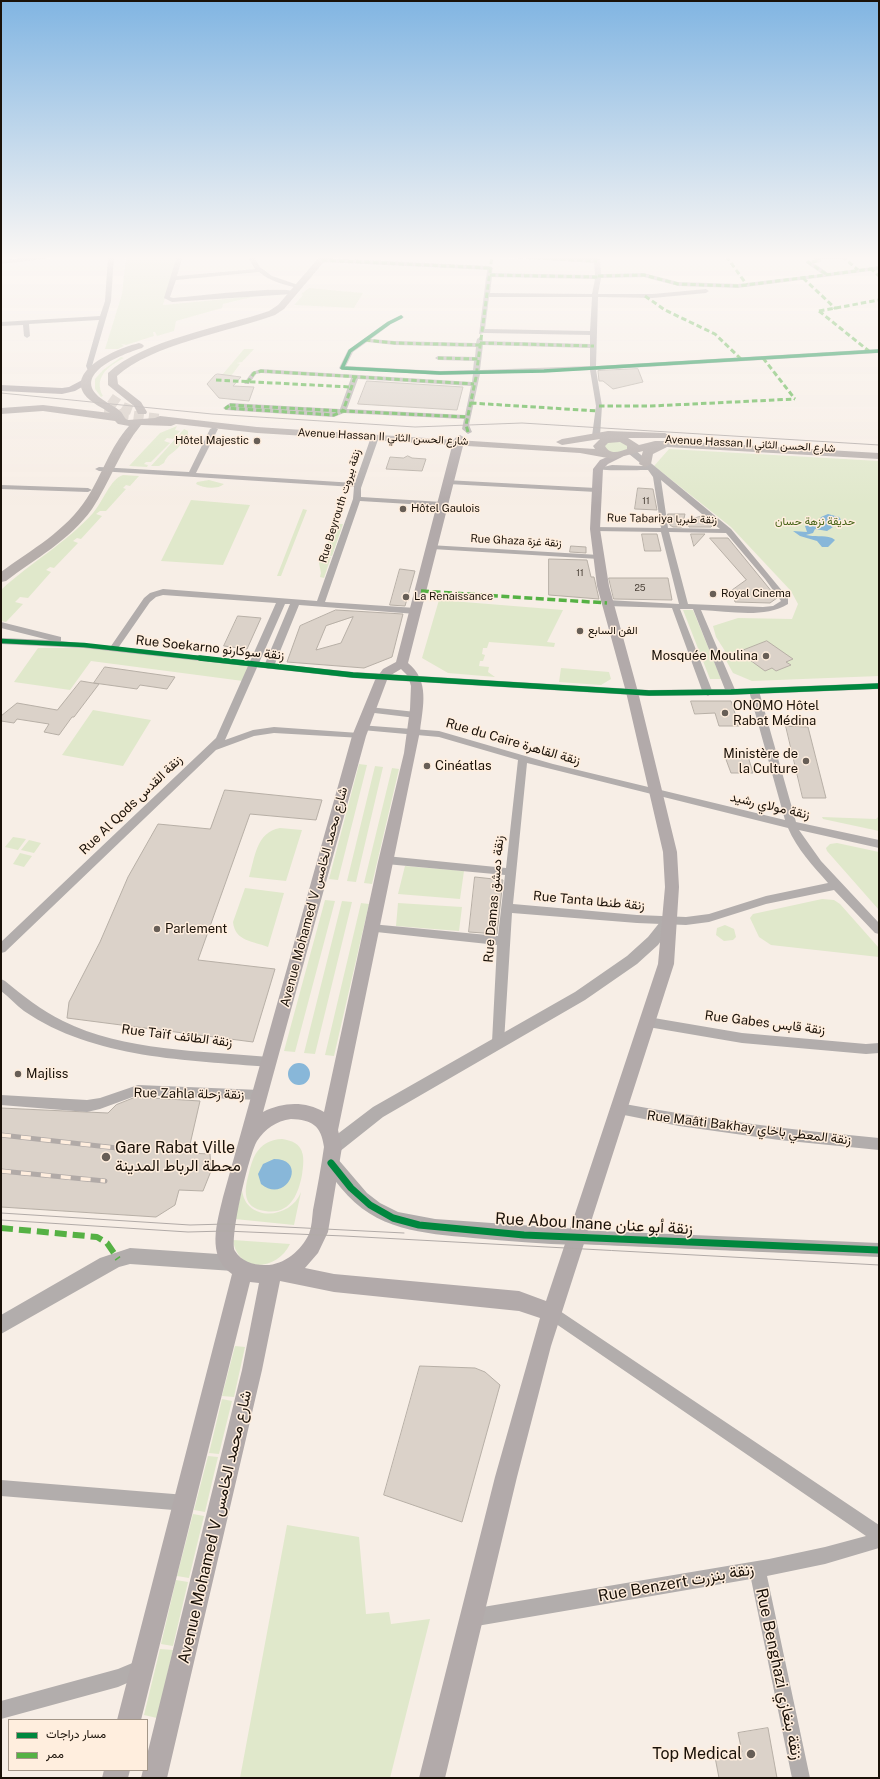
<!DOCTYPE html>
<meta charset="utf-8">
<style>
body{margin:0}
#map{position:relative;width:880px;height:1779px;overflow:hidden;background:#f7eee6;font-family:"Public Sans",Vazirmatn,sans-serif}
canvas{display:block}
.frame{position:absolute;inset:0;border:2px solid #1a1108;pointer-events:none}
.legend{position:absolute;left:8px;top:1719px;width:140px;height:52px;box-sizing:border-box;background:#ffeede;border:1px solid #a39688;margin:0;padding:5px 7px;list-style:none;font-size:12px;color:#1a1108}
.legend li{display:flex;align-items:center;gap:8px;height:20px}
.legend b{width:20px;border:1px solid #a39688}
</style>
<div id="map">
<canvas width="880" height="1779"></canvas>
<div class="frame"></div>
<ul class="legend">
<li><b style="height:5px;background:#00873e"></b>مسار دراجات</li>
<li><b style="height:5px;background:#55b144"></b>ممر</li>
</ul>
</div>
<script>
const ctx = document.querySelector('canvas').getContext('2d');
ctx.lineJoin = 'round';
function paint(path, color) {
  ctx.fillStyle = color;
  ctx.fill(path, 'evenodd');
}
function strokePath(path, color, width, dash) {
  ctx.strokeStyle = color;
  ctx.lineWidth = width;
  ctx.lineCap = dash ? 'butt' : 'round';
  ctx.setLineDash(dash || []);
  ctx.stroke(path);
}
function label(font, color, halo, rows, align = 'center') {
  ctx.font = font + ' "Public Sans",Vazirmatn,sans-serif';
  ctx.lineWidth = 3;
  ctx.setLineDash([]);
  ctx.textBaseline = 'middle';
  ctx.strokeStyle = halo;
  ctx.fillStyle = color;
  for (const [text, x, y, turn = 0] of rows) {
    ctx.save();
    ctx.translate(x, y);
    ctx.rotate((+turn || 0) * Math.PI / 180);
    ctx.textAlign = isNaN(turn) ? turn : align;
    if (halo) ctx.strokeText(text, 0, 0);
    ctx.fillText(text, 0, 0);
    ctx.restore();
  }
}
const green = new Path2D(`
 M126,256H178L163,305L256,296L223,304L222,308L176,321L174,331L157,336L155,332H153L154,336L126,345L121,344L124,346L118,349H105L122,294Z
 M309,288L363,293L354,308L294,305L303,295L301,294Z
 M244,349H254L242,362L237,363L240,364L231,376L222,375Z
 M121,357L124,358C108,366 93,378 103,396L101,397L95,389V379L103,370Z
 M177,426L175,430L180,431L173,439L167,438L164,441L170,443L151,462H146L144,464L148,465L147,467L129,466L160,433Z
 M184,429L188,431V435C183,439 182,443 178,448C172,454 167,455 164,463L159,466H151Z
 M616,440L626,443L628,449L616,453L608,451L603,444Z
 M669,449L879,461V676L752,681L733,673L722,653L725,651L716,637L713,626L738,618L792,619L798,604L791,591L731,527L654,466Z
 M123,475L139,476L130,486L126,485L123,488L126,489L106,511H100L96,514L102,516L81,539L77,538L73,541L78,543L54,568L50,567L46,570L51,572L28,598L20,597L15,602L23,604L6,622L1,621V590C31,562 65,544 93,513C103,502 110,479 123,475Z
 M209,480L224,484C217,490 203,488 196,484L197,482Z
 M191,500L250,505L223,565L161,561Z
 M303,509L307,510L281,576H277Z
 M338,524H343L332,556L326,555L329,550L328,539L336,530Z
 M324,557H331L324,578L320,577L321,573L319,563Z
 M439,600L563,610L547,642L555,643L554,647L489,642L487,648H483L482,654L485,655L483,661H480L479,666L489,667L488,672L495,677L448,673L422,658Z
 M683,610H693L721,679H710Z
 M38,648H85L252,666L243,681L91,661L70,690L14,682Z
 M561,668L609,672L611,679L601,685L559,682Z
 M93,710L151,720L123,766L62,755Z
 M359,764L367,765L338,880L329,879Z
 M375,766L383,767L356,882L347,881Z
 M392,768L399,769L372,884L364,883Z
 M879,816V831L823,819L822,817L876,819Z
 M280,828L302,830L286,881L249,877C255,858 256,832 280,828Z
 M13,837L26,839L18,850L5,847Z
 M29,840L41,843L34,853L21,850Z
 M837,843L879,852V910L827,851L826,848L830,844Z
 M20,853L32,856L24,867L13,864Z
 M405,866L464,871L460,899L398,894Z
 M245,888L284,893L268,947C254,941 235,942 233,922Z
 M822,899L834,900L840,904L879,948V957L771,945L759,937L750,918L753,914Z
 M325,900L335,901L295,1052L284,1051Z
 M342,901L352,902L315,1054L304,1053Z
 M361,903L369,904L334,1056L325,1055Z
 M398,903L462,907L459,931L396,926Z
 M725,925L734,929L736,937L733,940L724,941L716,935L717,928Z
 M282,1139C305,1142 305,1156 302,1175C298,1195 290,1215 265,1211C242,1208 244,1190 249,1173C253,1155 260,1140 282,1139Z
 M242,1190C246,1223 291,1219 301,1192L294,1225L235,1219Z
 M233,1240L290,1244C277,1271 238,1274 233,1240Z
 M235,1346L245,1347L234,1397L222,1396Z
 M222,1399L232,1401L219,1454L209,1453Z
 M208,1456L218,1457L205,1512L194,1510Z
 M193,1514L204,1516L189,1578L177,1576Z
 M287,1525L359,1537L366,1614L389,1612L391,1624L430,1619L390,1778H240Z
 M176,1580L188,1582L173,1646L161,1644Z
 M160,1649L173,1650L157,1718L144,1715Z`);
const water = new Path2D(`
 M828,514L839,517L842,521L827,531L815,529L813,533L806,535C814,537 823,535 832,538L835,540L828,547H822L817,541L800,536L793,531L807,532L805,526L818,523L821,517Z
 M288 1074a11 11 0 1 1 22 0a11 11 0 1 1-22 0Z
 M274,1159C309,1159 286,1205 261,1184L258,1174L263,1164Z`);
const building = new Path2D(`
 M638,369L643,382L613,389L603,381H599L598,371Z
 M218,374L241,377L233,386L254,387L249,401L219,398L207,384L215,375Z
 M367,381L463,387L457,410L358,404Z
 M408,456L412,458L426,459L422,471L386,469L390,457L403,458Z
 M638,488L653,489L657,510L635,509Z
 M668,514H685L682,527H673L670,525Z
 M702,516L713,525L711,527H689L687,521Z
 M642,534H657L661,551H645Z
 M691,534H705L694,546Z
 M710,538H728L777,598L770,603L735,602L732,590L746,580Z
 M571,546L586,547V553L570,552Z
 M549,559L587,560L591,577H594L599,599L549,595Z
 M400,569L415,571L405,606L390,605Z
 M609,578H668L672,600L614,599Z
 M336,610L403,614L392,657L364,668L287,662L300,626ZM353,617L341,643L316,650L326,626Z
 M238,616L261,618L247,649L224,646Z
 M767,641L793,659L786,662L791,665L776,671L772,668L765,671L739,652Z
 M105,667L175,677L167,689L140,685L137,689L94,683Z
 M81,681L99,684L74,717H72L59,735L44,732L49,724L17,719L14,723L1,721V716L17,703L57,710Z
 M691,701H731L739,726H719L715,713L695,714Z
 M786,726L808,727L826,798H803Z
 M747,753L753,773H731L724,754Z
 M225,790L322,800L316,820L250,814L198,960L275,969L253,1042L67,1018L69,1002L100,942L128,877L158,824L210,829Z
 M475,877L503,880L497,934L469,932Z
 M136,1097L200,1101L188,1153L210,1154L211,1171L203,1191L179,1190L175,1205L156,1217L1,1207V1108L108,1113L116,1105Z
 M420,1366L475,1368L485,1372L500,1385L462,1522L384,1495Z
 M768,1728L777,1778H719L715,1757L742,1752L738,1733Z`);
const primaryTunnel = new Path2D(`
 M110,398L123,407L134,411
 M104,412L160,419`);
const minor = new Path2D(`
 M45,256H67L1,264V260Z
 M108,256H114L111,301L92,366L93,373H89L86,366L99,320L29,324L30,336L27,338L24,336L23,325L1,326V322L100,316L105,301Z
 M177,256H183L177,276L255,269L247,256H253L260,267L272,276L301,286L298,288C284,285 270,281 259,272L176,280L170,297L173,298C191,297 285,285 295,292L292,294L172,302L164,298Z
 M489,256L597,258L600,260L601,274L644,273L678,282L738,284L822,274L806,263V261L815,260L811,256H844L842,259H821V262L814,263L828,273L879,266V270L738,288L678,286L644,277L601,278L598,294H653L706,289L709,291L706,293L653,298L598,297L596,366L879,349V353L596,370L602,406L600,436L596,438L592,436L596,406L590,370L480,374L469,425L472,432L468,434L462,429L464,419L344,413L334,417L226,410L223,408L230,403L340,409L351,378L261,373L256,374L249,384H245L244,383L252,372L261,369L472,382L473,374L440,375L340,369L339,368L348,350L387,322L401,315L404,317L403,318L391,324L371,339L395,341L476,343L477,339L480,337L482,338L483,341L590,344V335L484,333L479,334L487,270L322,262L319,260L322,258L490,266L493,268L492,273L595,275L594,263ZM492,277L595,279L592,294L490,293ZM489,297H592L590,331L485,329ZM367,342L395,345L476,347L475,357L438,356L435,358L438,360L474,361L473,370L440,371L346,366L353,352ZM483,345L590,348V366L480,370ZM358,379L471,386L465,415L347,409Z
 M214,427L218,429L196,473L355,483L371,437L378,435L379,437L361,488V497L442,502L446,504L442,506L360,501L325,602L416,608L420,611L416,614L299,605L274,666L269,669L266,668L264,666L290,604H285L225,740L253,730L274,727L359,733L364,736L362,738L274,733L254,736L216,750L5,952L1,953V942L216,738L276,603L163,595L156,597L150,602L116,651H110L109,649L144,598L150,593L163,589L317,601L353,499L354,487L99,471L95,469L99,467L189,472L210,429Z
 M629,450H635L731,529L788,598V604C763,619 729,611 701,610L736,692L734,694L731,695L726,692L693,609H680L713,693L708,696L703,693L672,608L607,606L603,603L607,600L679,604L661,532L595,531L591,529L595,527L661,528L653,477L648,470C641,470 597,471 594,469L612,465L644,466L629,454ZM661,480L720,529L668,528ZM669,532L726,533L765,579L781,601L773,606L763,607L688,604Z
 M445,480L596,488L600,490L596,492L448,484L444,482Z
 M1,485L88,488L92,490L88,492L1,489Z
 M429,545L599,555L603,557L599,559L432,549L428,547Z
 M754,688L759,691L796,822L879,840V848L799,830L821,861L879,923V934L875,933L834,890L766,904L709,922L686,925L637,923L512,913L504,1042L502,1046L498,1047L494,1046L492,1042L497,945L367,931L365,928L367,925L371,924L498,936L505,875L386,864L381,860L386,856L506,868L518,760L439,737L362,730L357,727L359,725L439,731L553,764L785,820L749,691ZM527,763L788,828C797,849 813,866 828,883L766,896L709,914L686,917L637,915L513,904Z
 M369,707L416,712L421,715L416,718L366,712L364,710L366,708Z
 M1,979L5,981C23,996 41,1010 63,1021C123,1051 203,1051 269,1057L273,1058L275,1062L273,1066L269,1067C188,1060 94,1059 24,1011C16,1005 9,997 1,991Z
 M648,1017L742,1033L866,1044L879,1043V1053L866,1054L742,1043L648,1027L644,1025L642,1022L644,1019Z
 M138,1085L260,1090L265,1091L266,1095L265,1099L260,1100L138,1095L100,1109L87,1112L1,1105V1095L87,1100L100,1098Z
 M619,1103C705,1119 792,1130 879,1138V1150L779,1140L679,1126L614,1113L613,1109L614,1105Z
 M577,1230L879,1243V1257L577,1244L572,1242L570,1237L572,1232Z
 M551,1305L879,1525V1548L825,1564L767,1576L810,1778H792L751,1579L471,1627L465,1624L462,1618L465,1612L471,1609L769,1559L825,1547L866,1536L546,1317L544,1312L546,1307Z
 M1,1480L186,1495L192,1497L194,1503L192,1509L186,1511L1,1496Z
 M142,1659L148,1662L151,1668L148,1674L118,1687L1,1719V1701L118,1669Z`);
const tertiary = new Path2D(`
 M1,622L61,637V641L353,672L649,690L731,689L879,683V689L731,695L649,696L353,678L84,648L1,644V638L49,640L1,628Z
 M669,916L674,917L676,921L658,945L637,964L585,1000L383,1117L339,1152L333,1154L327,1152L325,1147L327,1142L373,1107L575,992L627,956L648,937L664,917Z
 M331,1156L337,1158L367,1193L380,1203L398,1212L435,1219L577,1229L583,1232L585,1237L583,1242L577,1245C542,1244 508,1241 473,1238C422,1233 376,1231 341,1188C335,1180 327,1172 323,1163L325,1158Z
 M130,1248L233,1255L239,1257L241,1263L239,1269L233,1271L130,1264L119,1267L1,1334V1315L100,1258Z`);
const secondary = new Path2D(`
 M86,378L89,379V383L75,391L62,394L1,391V385L62,388L69,387Z
 M460,435L465,438L408,663C430,681 423,706 420,731L338,1130L342,1147L328,1232L318,1253L305,1268L334,1274L519,1291L546,1301L658,964L665,887L663,852L626,692L597,586L590,529L593,469L600,460L619,452L624,455L622,457L608,464L603,469L600,529L609,586L638,692L677,852L679,887L674,964L551,1346L517,1477L445,1778H419L495,1477L540,1318L519,1311L334,1292L280,1281L262,1370L167,1778H141L143,1770H147V1755L242,1370L259,1283L250,1282L141,1720H117L232,1274C206,1256 217,1223 223,1197L352,736L375,680L383,669L396,662L451,450L455,438ZM401,669L408,676L411,686L410,709L404,753L378,862L324,1112C305,1101 283,1102 263,1112L366,736L387,680L391,675ZM291,1119C312,1120 321,1125 324,1147C321,1168 317,1189 313,1210C312,1218 312,1226 309,1234C301,1251 283,1266 264,1265C253,1265 241,1261 235,1251C229,1239 249,1154 257,1141C265,1129 276,1121 291,1119Z
 M104,1770H130L128,1778H102Z`);
const primary = new Path2D(`
 M320,256H329L284,309L275,315C231,331 150,345 117,376L118,384L141,402L147,412L146,414H138L134,406L108,385V373C143,340 222,327 269,311L278,305Z
 M139,343L142,344L144,346L142,348C126,353 76,371 96,394C102,401 112,404 119,410C123,413 123,416 126,419L128,420L155,418L160,416L257,427L595,449L593,446L600,439L562,445L556,442L562,439L608,431L665,433L670,436L669,438H628L639,445L655,441H673L879,453V459L667,447L653,454L651,464L645,467L639,464L643,451L613,459L580,453L257,433L176,424L171,426L141,425C120,450 110,482 92,509C70,540 35,559 6,581L1,582V572C31,550 66,531 87,498C102,475 110,447 129,426L118,424L115,421L43,411L1,414V408L43,405L110,413C100,406 84,400 81,387C77,364 123,347 139,343ZM620,442L627,446V449C619,452 610,455 605,446L608,443Z`);
const tram = new Path2D(`
 M1,393L212,414L415,427L522,423L879,445
 M1,1213L190,1225L226,1224L404,1233
 M1,1220L188,1232L225,1231L344,1236L879,1265
 M551,1242L879,1256`);
const rail = new Path2D(`
 M1,1135L117,1148
 M1,1171L105,1181`);
const quietFar2 = new Path2D(`
 M492,256L597,261
 M726,256L747,285
 M814,256L819,261L808,262L826,274
 M842,256L858,270
 M816,258L842,257
 M322,260L490,268
 M870,268L879,276
 M490,275L598,277
 M598,276L644,275L678,284L738,286L879,268
 M803,278L836,309
 M645,296L665,310L715,334L741,359
 M819,311L870,352
 M819,311L879,300
 M365,340L395,343L479,345
 M480,343L594,346
 M438,358L478,359
 M763,358L795,399
 M355,377L343,411L468,417
 M216,380L351,387
 M247,383L254,373L261,371L474,384
 M471,403L598,411
 M230,405L343,411L334,415L226,408Z
 M599,406H651L795,399
 M468,432L466,425L476,377L492,256`);
const quietFar1 = new Path2D(`
 M421,591L607,603`);
const quiet = new Path2D(`
 M1,1228L97,1237L107,1243L118,1259`);
const cyclewayFar3 = new Path2D(`
 M401,317L389,323L350,351L342,368L440,373L544,371L879,351`);
const cyclewayFar2 = new Path2D(`
 M1,641L84,645L209,659`);
const cyclewayFar1 = new Path2D(`
 M200,658L353,675L649,693L731,692L879,686`);
const cycleway = new Path2D(`
 M331,1163L351,1188L370,1205L393,1218L419,1225L524,1235L879,1250`);
const markers = [
 [257,441,4,"#675e56"],
 [403,509,4,"#675e56"],
 [713,594,4,"#675e56"],
 [406,597,4,"#675e56"],
 [580,631,4,"#675e56"],
 [766,656,4,"#675e56"],
 [725,713,4,"#675e56"],
 [806,761,4,"#675e56"],
 [427,766,4,"#675e56"],
 [157,929,4,"#675e56"],
 [18,1074,4,"#675e56"],
 [106,1157,5,"#675e56"],
 [751,1754,5,"#675e56"]
];
const farNumbernames = [
 ["11",646,501],
 ["11",580,573],
 ["25",640,588]
];
const farStreetnames = [
 ["Avenue Hassan II شارع الحسن الثاني",383,437,3],
 ["Avenue Hassan II شارع الحسن الثاني",750,444,3],
 ["Rue Beyrouth زنقة بيروت",340,506,-73],
 ["Rue Tabariya زنقة طبريا",662,519,1],
 ["Rue Ghaza زنقة غزة",516,541,3]
];
const farPoinames = [
 ["Hôtel Majestic",249,441,"right"],
 ["Hôtel Gaulois",411,509],
 ["Royal Cinema",721,594],
 ["La Renaissance",414,597],
 ["الفن السابع",588,631]
];
const farParknames = [
 ["حديقة نزهة حسان",815,522]
];
const streetNames = [
 ["Rue Soekarno زنقة سوكارنو",210,648,6],
 ["Rue du Caire زنقة القاهرة",513,742,16],
 ["Rue Al Qods زنقة القدس",131,805,-44],
 ["زنقة مولاي رشيد",770,806,13],
 ["Avenue Mohamed V شارع محمد الخامس",314,897,-75],
 ["Rue Damas زنقة دمشق",494,899,-85],
 ["Rue Tanta زنقة طنطا",589,901,5],
 ["Rue Gabes زنقة قابس",765,1023,7],
 ["Rue Taïf زنقة الطائف",177,1036,7],
 ["Rue Zahla زنقة زحلة",189,1094,1],
 ["Rue Maâti Bakhay زنقة المعطي باخاي",749,1128,7]
];
const poiNames = [
 ["Mosquée Moulina",758,656,"right"],
 ["ONOMO Hôtel",733,706],
 ["Rabat Médina",733,721],
 ["Ministère de",798,754,"right"],
 ["la Culture",798,769,"right"],
 ["Cinéatlas",435,766],
 ["Parlement",165,929],
 ["Majliss",26,1074]
];
const nearPoinames = [
 ["Gare Rabat Ville",115,1148],
 ["محطة الرباط المدينة",115,1166],
 ["Top Medical",742,1754,"right"]
];
const nearStreetnames = [
 ["Rue Abou Inane زنقة أبو عنان",594,1224,3],
 ["Avenue Mohamed V شارع محمد الخامس",215,1527,-77],
 ["Rue Benzert زنقة بنزرت",676,1583,-10],
 ["Rue Benghazi زنقة بنغازي",779,1674,78]
];
paint(green, '#e0e8cb');
paint(water, '#88b7d9');
paint(building, '#dbd2c9');
strokePath(building, '#b7afa6', 1);
strokePath(primaryTunnel, '#d6cdc5', 10, [10, 5]);
paint(minor, '#b2adac');
paint(tertiary, '#b2adac');
paint(secondary, '#b2aaaa');
paint(primary, '#b6aeab');
strokePath(tram, '#b1aaa7', 1);
strokePath(rail, '#b1aaa7', 5);
strokePath(rail, '#ffeede', 3.5, [10]);
strokePath(quietFar2, '#55b144', 3, [5.5, 3]);
strokePath(quietFar1, '#55b144', 3.5, [8, 3.5]);
strokePath(quiet, '#55b144', 6, [12, 6]);
strokePath(cyclewayFar3, '#00873e', 3.5);
strokePath(cyclewayFar2, '#00873e', 4.5);
strokePath(cyclewayFar1, '#00873e', 5.5);
strokePath(cycleway, '#00873e', 7);
const sky = ctx.createLinearGradient(0, 0, 0, 505);
sky.addColorStop(0, '#81b5e2');
sky.addColorStop(0.51, '#fbf7f4');
sky.addColorStop(1, '#fbf7f400');
ctx.fillStyle = sky;
ctx.fillRect(0, 0, 880, 505);
for (const [x, y, r, color] of markers) {
  const dot = new Path2D();
  dot.arc(x, y, r, 0, 2 * Math.PI);
  ctx.fillStyle = color;
  ctx.fill(dot);
  strokePath(dot, '#ffeede', 1.5);
}
label('9px', '#4a4138', null, farNumbernames);
label('11px', '#1a1108', '#ffeede', farStreetnames);
label('11px', '#1a1108', '#ffeede', farPoinames, 'left');
label('11px', '#446114', '#ffeede', farParknames);
label('13px', '#1a1108', '#ffeede', streetNames);
label('13px', '#1a1108', '#ffeede', poiNames, 'left');
label('16px', '#1a1108', '#ffeede', nearPoinames, 'left');
label('16px', '#1a1108', '#ffeede', nearStreetnames);
</script>
